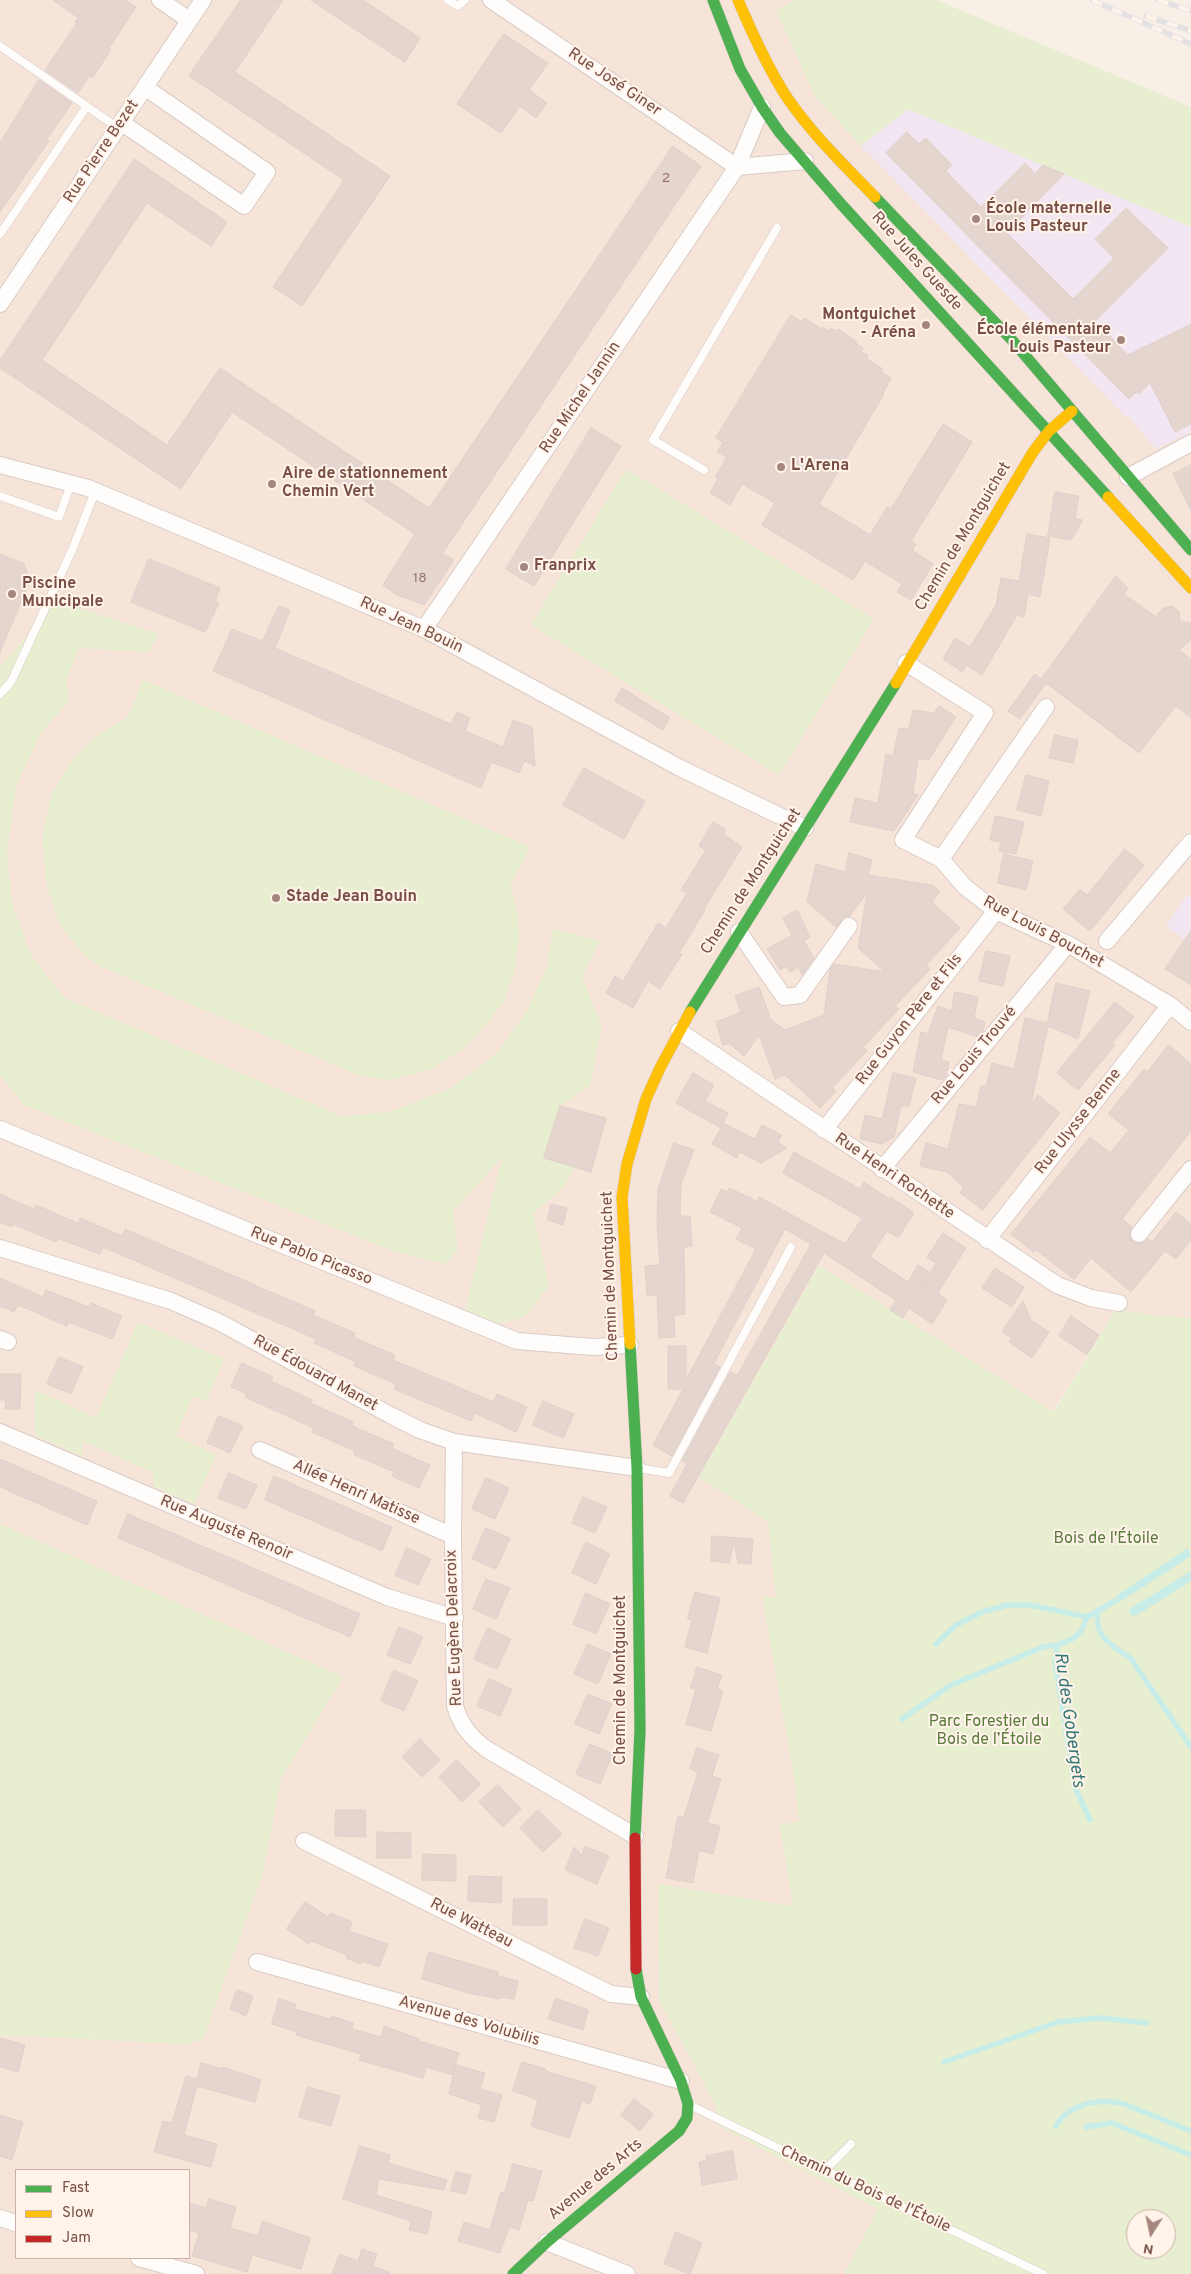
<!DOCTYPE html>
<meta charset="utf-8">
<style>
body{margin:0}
#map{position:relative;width:1191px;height:2274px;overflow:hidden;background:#f8efe7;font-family:Overpass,sans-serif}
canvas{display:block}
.legend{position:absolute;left:15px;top:2169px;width:175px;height:90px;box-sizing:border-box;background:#fff3ea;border:1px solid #c9b1a8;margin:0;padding:6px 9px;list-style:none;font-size:15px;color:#784e45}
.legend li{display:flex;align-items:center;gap:10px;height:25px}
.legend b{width:25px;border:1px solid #c9b1a8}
.north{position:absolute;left:1126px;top:2209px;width:50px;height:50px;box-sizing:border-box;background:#fff3ea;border:1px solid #c9b1a8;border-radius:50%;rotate:190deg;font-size:14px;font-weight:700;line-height:20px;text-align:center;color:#784e45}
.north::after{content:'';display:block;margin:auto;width:18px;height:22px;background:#a5867e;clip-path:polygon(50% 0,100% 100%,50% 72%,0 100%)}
</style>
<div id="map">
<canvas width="1191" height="2274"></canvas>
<ul class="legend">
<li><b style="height:6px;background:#4caf50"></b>Fast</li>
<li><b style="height:6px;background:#ffc107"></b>Slow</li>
<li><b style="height:6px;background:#c62828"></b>Jam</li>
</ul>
<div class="north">N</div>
</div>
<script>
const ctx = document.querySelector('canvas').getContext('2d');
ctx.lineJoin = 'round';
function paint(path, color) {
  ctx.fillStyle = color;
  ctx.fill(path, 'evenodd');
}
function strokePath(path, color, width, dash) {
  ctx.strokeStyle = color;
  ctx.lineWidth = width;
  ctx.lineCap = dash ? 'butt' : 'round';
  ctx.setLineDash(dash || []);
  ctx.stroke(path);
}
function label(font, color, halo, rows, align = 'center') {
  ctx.font = font + ' Overpass,sans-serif';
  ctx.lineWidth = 4;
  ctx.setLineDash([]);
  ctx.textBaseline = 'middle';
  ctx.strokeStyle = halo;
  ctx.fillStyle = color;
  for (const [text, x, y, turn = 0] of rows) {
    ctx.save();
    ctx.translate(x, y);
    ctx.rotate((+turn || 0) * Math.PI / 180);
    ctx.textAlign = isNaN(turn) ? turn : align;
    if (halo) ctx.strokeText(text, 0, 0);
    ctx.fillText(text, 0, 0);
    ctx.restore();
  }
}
const residential = new Path2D(`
 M0,0H936L1191,107V1318L1159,1316L1116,1309L802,1821L780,1826L793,1906L1191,2200V2274H0V2035L187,2044L234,1948L263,1873L281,1779L343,1677L0,1524ZM16,2170H189V2258H16ZM1136,2219H1166V2249H1136Z`);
const education = new Path2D(`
 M908,109L1191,227V432L1156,449L1129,417L1127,418L861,146Z
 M1186,896L1191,897V985L1165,969L1185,940L1166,926Z`);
const green = new Path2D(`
 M794,0H936L1191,107V227L908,109L861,146L815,96L776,11Z
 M626,469L874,619L779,775L531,625Z
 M57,601L159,634L149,652L79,648L66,679L69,701L41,733L17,783L7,851L12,904L32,957L65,998L341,1116L390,1112L451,1088L496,1054L527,1011L547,967L553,929L600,941L582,977L602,1026L590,1086L560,1106L544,1158L574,1167L564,1187L533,1213L549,1286L524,1317L498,1324L465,1310L502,1158L453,1211L458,1250L446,1264L393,1251L24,1105L0,1075V721L2,720L0,716V667Z
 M143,680L530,847L510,886L518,913L519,940L515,969L504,1001L487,1024L463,1049L430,1070L390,1080L361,1076L102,967L84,955L60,925L47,886L42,841L51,795L73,759L95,737L128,716Z
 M819,1265L1054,1412L1116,1309L1159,1316L1191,1318V2274H844L878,2209L722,2128L713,2100L659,2000L658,1884L793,1906L780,1825L799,1821L796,1788L762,1596L776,1598L768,1522L699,1477ZM1136,2219H1166V2249H1136Z
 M138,1322L224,1359L206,1402L193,1396L175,1436L216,1455L194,1504L154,1487L153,1472L82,1441V1456L35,1435V1390L96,1418Z
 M0,1524L343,1677L281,1779L263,1873L203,2039L187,2044L0,2035Z`);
const water = new Path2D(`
 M1188,1548L1191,1556L1123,1600L1118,1602L1115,1599L1119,1594Z
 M1191,1571V1581L1137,1615L1132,1616L1129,1612L1131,1608Z`);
const stream = new Path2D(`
 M1098,1610C1093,1639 1112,1644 1131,1659L1191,1747
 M936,1644L956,1625L982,1612L1008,1605H1030L1087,1617
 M902,1719L951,1685L1043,1647L1057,1645
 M1090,1820L1075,1787L1055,1662L1057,1645L1072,1639L1081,1632L1087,1617L1122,1597
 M944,2062L1058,2022L1100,2018L1147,2023
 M1056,2126C1069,2103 1099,2098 1124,2104L1191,2131
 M1086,2127L1112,2123L1191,2155`);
const building = new Path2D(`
 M53,0H126L136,7L109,48L111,50L92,78L89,76L78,93L45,70L77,23L75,22L78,18Z
 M241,0H283L235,72L390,176L302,306L273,287L344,180L189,76Z
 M311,0H363L420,38L405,62Z
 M504,34L548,63L529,90L547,103L536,118L520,106L501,133L457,104Z
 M39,80L72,103L47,139L49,141L0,212V143Z
 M907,132L919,144L926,138L952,165L946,171L981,207L1025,163L1035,174L1043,165L1064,174L1007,233L1073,299L1114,258L1095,239L1126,208L1168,248L1095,321L1128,355L1191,324V424L1175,432L1150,383L1139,394L1136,392L1129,399L886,153Z
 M673,146L701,166L442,554L454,560L424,605L397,595L383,585L415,534L232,412L181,489L0,368V360L134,159L227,222L211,246L147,203L42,360L167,445L220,368L429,508Z
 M791,315L802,322L804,318L822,329L823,327L829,331L831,328L836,331L838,329L857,342L856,344L863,348L861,352L868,355L867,359L883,369L881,372L891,378L883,393L884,394L819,504L870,535L887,507L891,509L943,424L972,442L911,541L916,544L912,550L933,564L911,600L897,592L902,584L865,561L853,580L762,525L775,503L742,484L730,505L710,493L718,479L715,477L727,457L717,452L723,442L716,438Z
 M591,428L621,446L534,586L506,569Z
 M1191,465V511L1173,474Z
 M1055,492L1079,496L1075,519L1083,520L1071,540L1048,536Z
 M1027,534L1050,538L1040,597L1028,594L1024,617L1017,615L982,675L967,665L962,672L943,659L955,638L970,647L996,605L1001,578L1019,581Z
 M0,554L24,564L30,581L0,652Z
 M149,559L220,588L215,601L219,603L205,632L131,602Z
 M1116,576L1128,588L1124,594L1156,617L1163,608L1172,606L1179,612L1180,621L1191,623V640L1179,650L1191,659V718L1176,706L1139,753L1046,683L1020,719L1008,711L1035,674L1041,679Z
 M279,606L290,610L275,648L451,724L457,712L470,718L465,731L503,747L513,720L532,727L535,766L524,761L519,773L491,762L481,788L213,671L232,629L262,641Z
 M622,688L670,718L663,730L615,701Z
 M939,706L956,717L929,760L918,759L913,794L918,795L894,831L850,822L855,798L878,803L886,754L893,756L899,728L909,729L913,710L934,713Z
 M1055,735L1078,740L1073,763L1049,758Z
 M584,768L645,801L624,839L563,805Z
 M1026,775L1049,781L1041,816L1017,810Z
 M996,816L1024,822L1016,854L999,851L1001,842L990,840Z
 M713,822L726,830L723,834L742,847L704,909L705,910L679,953L682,954L660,989L648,981L633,1008L606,993L615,976L623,981L658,923L666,928L687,893L681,890L706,850L699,846Z
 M1125,849L1144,865L1090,931L1063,909L1080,889L1087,895Z
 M849,853L872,860L868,875L932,885L940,891L932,902L960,928L926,965L930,969L895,1006L899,1009L863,1047L867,1051L832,1088L836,1091L820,1108L785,1075L775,1079L759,1035L744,1056L729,1043L723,1045L716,1022L741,1012L735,996L759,987L771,1020L785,1030L824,1015L830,970L834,964L885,972L858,948L867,893L850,916L844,917L836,927L807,902L816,864L845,872Z
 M1004,854L1033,861L1026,890L998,883Z
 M797,910L810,937L804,941L814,958L802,975L798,967L790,972L786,966L780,970L767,949L792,935L783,918Z
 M1191,931V985L1165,969Z
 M986,951L1010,956L1003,986L979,981Z
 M1056,983L1090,991L1078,1039L1048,1026L1031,1104L1038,1095L1060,1113L983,1210L960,1193L964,1188L947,1172L920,1166L926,1143L948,1149L959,1104L976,1107L981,1086L986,1087L992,1063L1014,1069L1025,1018L1047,1023Z
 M955,992L978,997L974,1018L985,1022L983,1031L978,1037L948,1027L941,1060L949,1062L946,1076L942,1080L913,1072L921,1032L928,1034L938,1006L951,1011Z
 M1115,1002L1134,1017L1112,1043L1115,1045L1078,1090L1057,1073Z
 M1169,1045L1191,1064V1131L1122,1219L1132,1227L1129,1233L1132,1241L1142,1243L1148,1239L1152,1242L1176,1212L1191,1224V1240L1176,1259L1165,1251L1131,1292L1091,1258L1074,1279L1036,1250L1034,1252L1011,1234L1090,1137L1110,1153L1129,1130L1108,1114L1144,1069L1147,1072Z
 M693,1073L714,1085L705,1101L728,1113L722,1125L723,1123L755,1139L762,1125L782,1135L778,1142L787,1148L761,1163L740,1152L737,1158L712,1144L721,1128L676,1103Z
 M893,1073L916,1078L909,1106H901L894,1137L882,1144L860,1139L865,1115L882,1119Z
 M560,1106L606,1118L591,1172L544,1158Z
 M674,1143L694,1150L681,1184L680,1216H690L692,1246L684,1247L685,1314L674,1315L675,1337L659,1338L657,1295H647L645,1266L660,1265L657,1224L658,1190Z
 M794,1152L860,1189L864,1182L889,1199L890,1197L914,1213L898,1238L887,1231L870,1257L908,1282L918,1265L929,1272L920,1290L936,1263L927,1257L943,1233L966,1248L938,1293L947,1300L932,1324L909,1308L903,1318L890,1310L896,1300L824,1253L683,1503L670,1496L687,1464L682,1461L730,1372L737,1376L811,1244L785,1229L714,1363L720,1367L672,1456L653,1445L683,1389H668V1346H686V1380L756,1249L736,1239L742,1228L710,1212L721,1189L727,1192L729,1188L757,1201L759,1197L845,1244L862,1218L783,1173Z
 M0,1194L34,1209L36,1205L78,1223L80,1218L122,1236L125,1229L315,1311L313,1315L355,1333L353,1337L395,1355L393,1360L494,1402L497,1394L527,1407L516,1432L475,1413L471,1421L394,1389L396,1384L354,1366L356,1362L314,1343L316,1339L103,1247L100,1254L57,1238L56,1242L13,1224L12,1227L0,1222Z
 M551,1204L567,1208L563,1225L548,1220Z
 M995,1268L1024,1287L1012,1307L982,1288Z
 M0,1278L43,1297L46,1290L89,1307L91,1303L122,1316L112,1339L69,1322L67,1326L18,1305L14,1312L0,1306Z
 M1023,1301L1031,1320L1049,1332L1032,1358L1009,1342L1012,1338L1002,1332Z
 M1071,1316L1099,1335L1087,1355L1059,1336Z
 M59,1357L83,1367L71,1394L47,1384Z
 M242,1363L273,1377L271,1381L312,1400L311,1403L353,1422L352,1426L394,1444L392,1448L430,1465L419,1488L392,1476L394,1472L353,1454L355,1451L312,1432L314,1428L245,1397L247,1394L231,1387Z
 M0,1374H21L20,1409H5L6,1400H0Z
 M543,1401L574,1414L563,1438L533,1425Z
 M219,1416L243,1426L230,1453L207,1443Z
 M0,1459L97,1501L87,1525L0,1487Z
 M229,1473L257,1485L246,1509L218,1498Z
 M274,1476L392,1527L382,1551L265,1500Z
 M486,1478L509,1488L495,1519L472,1509Z
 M583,1497L607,1507L595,1533L572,1523Z
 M128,1514L360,1614L350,1637L118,1538Z
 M486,1528L510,1538L496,1569L472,1559Z
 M712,1536L753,1539L751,1564L738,1563L734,1542L729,1563L711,1561Z
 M586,1542L610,1554L596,1584L572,1573Z
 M407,1548L431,1559L418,1585L395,1575Z
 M486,1579L510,1588L496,1619L473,1609Z
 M695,1592L720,1598L707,1653L685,1647L692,1620L688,1619Z
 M586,1593L610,1604L596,1634L573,1624Z
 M399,1627L423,1637L410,1664L387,1655Z
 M488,1628L511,1639L497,1669L474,1659Z
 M588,1644L611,1654L598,1684L574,1674Z
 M697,1667L722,1675L717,1689L723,1691L711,1731L686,1724L696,1689L691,1688Z
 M394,1670L418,1681L404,1711L381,1701Z
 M489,1679L512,1689L500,1716L477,1706Z
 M588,1694L612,1704L599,1734L575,1724Z
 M420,1739L440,1760L422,1777L402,1757Z
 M590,1744L613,1754L600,1784L576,1774Z
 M697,1748L719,1755L712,1776L721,1779L707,1823L720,1826L713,1854L699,1850L693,1883L666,1878L678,1816L684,1817L698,1772L690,1769Z
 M457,1760L481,1784L462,1802L439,1777Z
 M498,1785L521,1809L503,1827L479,1802Z
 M336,1810H365L366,1837L335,1836Z
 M538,1810L562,1834L543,1852L520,1828Z
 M377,1832L411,1833V1858H377Z
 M585,1846L609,1856L597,1884L565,1870L574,1847L582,1855Z
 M423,1854L456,1855V1881L422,1880Z
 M469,1876L502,1877L501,1903L468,1901Z
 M514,1899H547V1925H513Z
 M305,1902L328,1917L330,1913L352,1922L349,1931L388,1944L379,1967L362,1961L361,1964L346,1958L347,1955L311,1941L309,1944L287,1929Z
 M585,1919L609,1928L598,1956L574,1948Z
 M429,1952L498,1972V1976L518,1981L514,1999L501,1997L500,1999L472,1994L422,1979Z
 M237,1990L253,1996L246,2016L230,2009Z
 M556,1998L588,2010L583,2030L548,2019Z
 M279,1999L296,2004L294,2009L331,2019L332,2016L353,2023L352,2029L381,2037L384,2026L419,2039V2041L459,2053L452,2075L426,2067L423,2078L359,2060L361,2054L296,2035L297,2032L272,2024Z
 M0,2038L25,2045L18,2072L0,2067Z
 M522,2062L546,2069L545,2071L596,2086L590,2104L582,2101L569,2138L531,2126L538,2100L513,2091Z
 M201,2063L223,2069V2067L261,2080L255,2102L197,2086L184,2135L217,2144L211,2167L154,2152L163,2121L172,2123L186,2076L197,2079Z
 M456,2065L485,2073L480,2089L502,2095L494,2122L478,2118L482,2105L449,2094Z
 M308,2087L340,2096L331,2126L299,2117Z
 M634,2099L653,2114L640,2131L621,2115Z
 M0,2115L23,2122L12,2160L0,2156Z
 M360,2146L390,2155L388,2163L447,2180L444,2190L379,2179L376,2195L432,2212L427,2234L409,2230L411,2221L343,2199Z
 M733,2151L737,2179L702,2185L699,2162L707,2160L706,2156Z
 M513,2164L542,2171L533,2201L528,2200L519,2230L509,2227L500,2253L458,2241L464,2222L490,2230L501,2192L504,2193Z
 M456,2172L471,2175L466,2194L451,2191Z
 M209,2199L236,2207L230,2228L258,2236L262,2221L310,2238L301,2269L252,2255L247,2272L192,2256L199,2233L189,2230V2203L206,2208Z
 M676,2232L702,2243L690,2274L664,2264Z
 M362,2249L377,2254L373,2266L390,2272L389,2274H332L339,2254L358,2261Z`);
const lane = new Path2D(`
 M448,0L458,6L465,0
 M0,46L118,128
 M0,234L87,106
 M704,470L653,440L777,228
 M0,496L59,517L71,484
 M0,694L11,682L73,548L95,492
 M638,1468L669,1473L791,1247
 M690,2105C807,2163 926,2217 1043,2274
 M824,2171L851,2144`);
const street = new Path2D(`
 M160,0L189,20
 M491,0L737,167
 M122,123L244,206L267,172L146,88
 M737,167L805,161
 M0,304L203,0
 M0,465L88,488L424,629L680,768L805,828
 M1128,477L1191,443
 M424,629L737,167L762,107
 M906,663L985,713L903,840L941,859L965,887L996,911L1068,944L1170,1005L1191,1022
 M941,859L1046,707
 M739,932L784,997L800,995L849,926
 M1107,941L1191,842
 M679,1031L1057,1285L1091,1298L1119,1303
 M0,1129L517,1341L593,1347L630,1345
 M824,1130L996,911
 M882,1169L1068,944
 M1139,1234L1191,1169
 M987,1240L1170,1005
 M0,1248L171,1301L219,1322L392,1416L420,1430L454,1442L637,1468
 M0,1339L8,1342
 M0,1432L387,1597L455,1618
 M454,1442L453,1536L455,1706C461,1726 471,1738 488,1750L635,1836
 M260,1450L453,1536
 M304,1841L611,1994L641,1997
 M257,1962L681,2081
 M0,2218L16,2223
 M547,2242L627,2274
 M139,2258L196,2274`);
const fast = new Path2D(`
 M713,0L740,69L762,107L780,133L842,205L1108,497
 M875,197L1011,339L1191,550
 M690,1012L896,683
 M630,1344L637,1468L640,1730L635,1838
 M513,2274L547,2242L679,2131L687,2118L688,2104L681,2081L641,1997L636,1969`);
const slow = new Path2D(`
 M738,0C752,33 768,69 788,99C813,135 845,166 875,197
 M1108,497L1191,588
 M896,683L1033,452L1049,431L1072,411
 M630,1344L622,1197L627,1164L646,1099L660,1068L690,1012`);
const jam = new Path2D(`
 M635,1838L636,1969`);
const rail = new Path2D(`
 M1092,0L1191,44
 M1158,0L1191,11
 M1146,16L1191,31`);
const markers = [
 [976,219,5,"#a5867e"],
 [926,325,5,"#a5867e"],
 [1121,340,5,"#a5867e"],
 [781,467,5,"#a5867e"],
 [272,484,5,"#a5867e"],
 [524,567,5,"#a5867e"],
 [12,594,5,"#a5867e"],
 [276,898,5,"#a5867e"]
];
const numberNames = [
 ["2",666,179],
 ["18",420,579]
];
const streetNames = [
 ["Rue José Giner",614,83,34],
 ["Rue Pierre Bezet",102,152,-56],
 ["Rue Jules Guesde",916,262,48],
 ["Rue Michel Jannin",581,398,-56],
 ["Chemin de Montguichet",964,537,-59],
 ["Rue Jean Bouin",411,626,25],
 ["Chemin de Montguichet",752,882,-57],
 ["Rue Louis Bouchet",1043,933,28],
 ["Rue Guyon Père et Fils",910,1020,-52],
 ["Rue Louis Trouvé",975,1056,-50],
 ["Rue Ulysse Benne",1079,1122,-52],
 ["Rue Henri Rochette",894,1177,34],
 ["Rue Pablo Picasso",311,1257,22],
 ["Chemin de Montguichet",611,1276,-92],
 ["Rue Édouard Manet",315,1374,29],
 ["Allée Henri Matisse",356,1493,24],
 ["Rue Auguste Renoir",226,1529,23],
 ["Rue Eugène Delacroix",455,1628,-92],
 ["Chemin de Montguichet",622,1680,-90],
 ["Rue Watteau",471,1924,27],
 ["Avenue des Volubilis",469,2022,16],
 ["Avenue des Arts",596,2180,-40],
 ["Chemin du Bois de l'Étoile",865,2190,25]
];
const poiNames = [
 ["École maternelle",986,210],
 ["Louis Pasteur",986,228],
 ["Montguichet",916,316,"right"],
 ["- Aréna",916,334,"right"],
 ["École élémentaire",1111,331,"right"],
 ["Louis Pasteur",1111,349,"right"],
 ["L'Arena",791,467],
 ["Aire de stationnement",282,475],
 ["Chemin Vert",282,493],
 ["Franprix",534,567],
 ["Piscine",22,585],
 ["Municipale",22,603],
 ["Stade Jean Bouin",286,898]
];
const parkNames = [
 ["Bois de l'Étoile",1106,1540],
 ["Parc Forestier du",989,1723],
 ["Bois de l’Étoile",989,1741]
];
const waterNames = [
 ["Ru des Gobergets",1068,1720,82]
];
paint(residential, '#f6e4d8');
paint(education, '#f1e6f2');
paint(green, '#e8eed0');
paint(water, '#c8ece7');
strokePath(stream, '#c8ece7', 5.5);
paint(building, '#e5d5cf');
strokePath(building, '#e1d0c9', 1);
strokePath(lane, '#d9cbc6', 9);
strokePath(street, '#d9cbc6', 18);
strokePath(fast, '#d8cac3', 12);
strokePath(slow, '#d8cac3', 12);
strokePath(jam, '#d8cac3', 12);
strokePath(lane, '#fefdfb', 8);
strokePath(street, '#fefdfb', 16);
strokePath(fast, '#4caf50', 11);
strokePath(slow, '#ffc107', 11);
strokePath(jam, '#c62828', 11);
strokePath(rail, '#e4e1e4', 5.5);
strokePath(rail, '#fff3ea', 4, [11]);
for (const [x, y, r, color] of markers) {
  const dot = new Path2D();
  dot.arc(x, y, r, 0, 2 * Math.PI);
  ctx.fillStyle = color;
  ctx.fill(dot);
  strokePath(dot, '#fff3ea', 2);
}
label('14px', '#95726a', null, numberNames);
label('16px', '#784e45', '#fff3ea', streetNames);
label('bold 16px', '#784e45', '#fff3ea', poiNames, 'left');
label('16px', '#587a3a', '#fff3ea', parkNames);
label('italic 18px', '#357876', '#fff3ea', waterNames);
</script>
